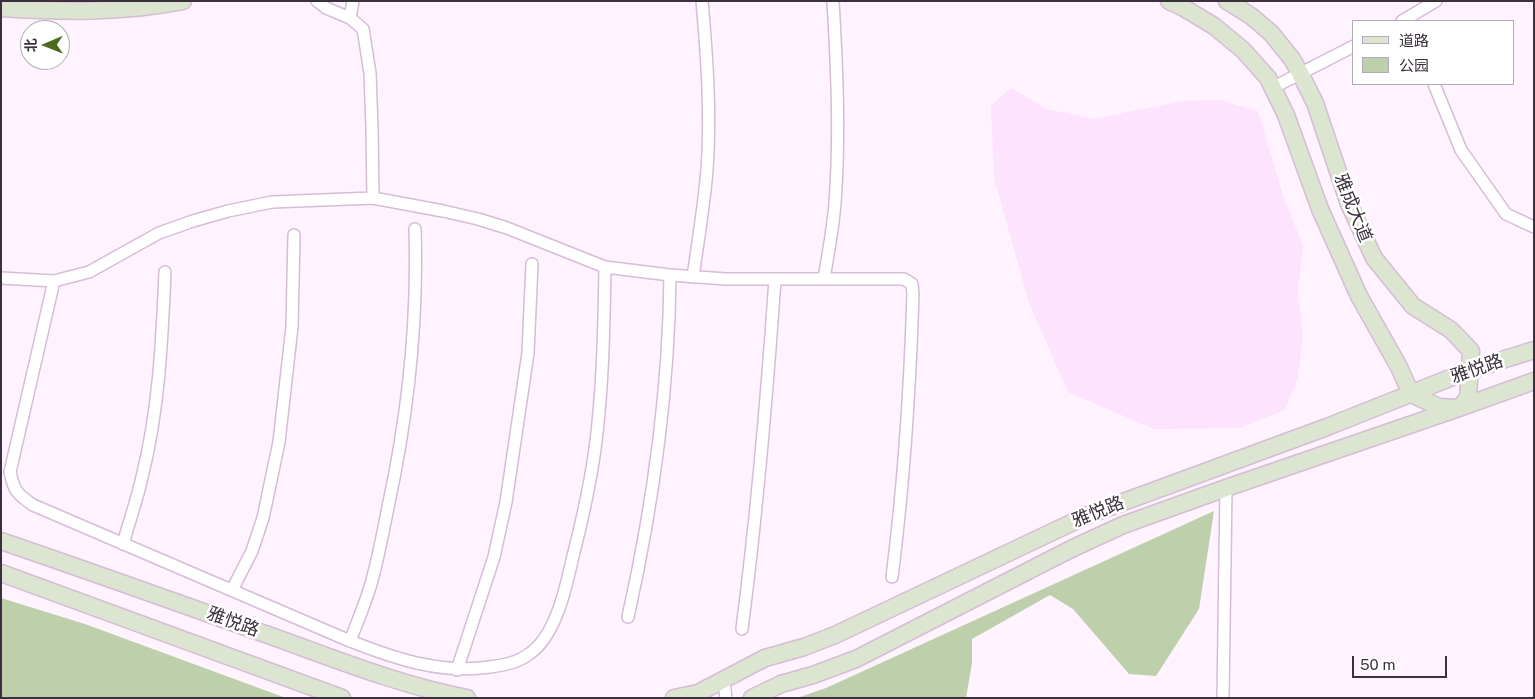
<!DOCTYPE html>
<meta charset="utf-8">
<style>
body{margin:0}
#map{position:relative;width:1535px;height:699px;overflow:hidden;background:#fef3ff;font-family:"Public Sans","Noto Sans SC",sans-serif}
canvas{display:block}
.frame{position:absolute;inset:0;border:2px solid #3b303b;pointer-events:none}
.legend{position:absolute;left:1352px;top:20px;width:162px;height:65px;box-sizing:border-box;background:#fff;border:1px solid #b1acb1;margin:0;padding:6px 9px;list-style:none;font-size:15px;color:#3b303b}
.legend li{display:flex;align-items:center;gap:10px;height:25px}
.legend b{width:25px;border:1px solid #b1acb1}
.north{position:absolute;left:20px;top:20px;width:50px;height:50px;box-sizing:border-box;background:#fff;border:1px solid #b1acb1;border-radius:50%;rotate:269deg;font-size:14px;font-weight:700;line-height:20px;text-align:center;color:#3b303b}
.north::after{content:'';display:block;margin:auto;width:18px;height:22px;background:#4c691e;clip-path:polygon(50% 0,100% 100%,50% 72%,0 100%)}
.scale{position:absolute;left:1352px;top:656px;width:95px;height:22px;box-sizing:border-box;border:2px solid #3b303b;border-top:0;padding-left:6px;font-size:15px;line-height:18px;white-space:nowrap;color:#3b303b;-webkit-text-stroke:4px #fff;paint-order:stroke}
</style>
<div id="map">
<canvas width="1535" height="699"></canvas>
<div class="frame"></div>
<ul class="legend">
<li><b style="height:6px;background:#dbe5cf"></b>道路</li>
<li><b style="height:14px;background:#becfac"></b>公园</li>
</ul>
<div class="north">北</div>
<div class="scale">50 m</div>
</div>
<script>
const ctx = document.querySelector('canvas').getContext('2d');
ctx.lineJoin = 'round';
function paint(path, color) {
  ctx.fillStyle = color;
  ctx.fill(path, 'evenodd');
}
function strokePath(path, color, width, dash) {
  ctx.strokeStyle = color;
  ctx.lineWidth = width;
  ctx.lineCap = dash ? 'butt' : 'round';
  ctx.setLineDash(dash || []);
  ctx.stroke(path);
}
function label(font, color, halo, rows, align = 'center') {
  ctx.font = font + ' "Public Sans","Noto Sans SC",sans-serif';
  ctx.lineWidth = 5;
  ctx.setLineDash([]);
  ctx.textBaseline = 'middle';
  ctx.strokeStyle = halo;
  ctx.fillStyle = color;
  for (const [text, x, y, turn = 0] of rows) {
    ctx.save();
    ctx.translate(x, y);
    ctx.rotate((+turn || 0) * Math.PI / 180);
    ctx.textAlign = isNaN(turn) ? turn : align;
    if (halo) ctx.strokeText(text, 0, 0);
    ctx.fillText(text, 0, 0);
    ctx.restore();
  }
}
const built = new Path2D(`
 M1011,88L1047,109L1094,119L1182,101L1219,100L1258,111L1283,195L1303,246L1298,291L1303,337L1298,378L1285,410L1240,428L1154,429L1068,392L1029,303L994,178L991,106Z`);
const green = new Path2D(`
 M1214,511L1199,609L1156,676L1129,674L1073,609L1050,595L972,639V663L966,698H797L826,688Z
 M1,598L85,624L286,698H1Z`);
const street = new Path2D(`
 M317,1L326,8L350,18L353,1
 M350,18L363,29L370,73L372,128L373,198
 M1402,21L1436,1
 M1434,84L1461,150L1506,214L1534,227
 M1272,88L1354,46
 M693,277C698,241 704,206 707,170C711,114 707,57 702,1
 M1,278L54,281L89,272L159,233L193,221L228,211L272,202L373,198L443,211L478,219L507,228L605,267L670,275L726,279H904L912,284L913,294C910,389 904,483 892,577
 M824,279C828,254 833,229 835,203C840,136 837,69 833,1
 M54,281L10,472C14,491 17,494 33,505L350,641C396,659 440,674 490,667C504,665 517,663 529,654C556,636 566,587 573,556C582,521 590,485 595,449C603,389 604,327 605,267
 M123,544C129,522 137,500 142,477C159,410 162,341 165,272
 M232,590L252,551L263,518L279,442L292,327L294,235
 M628,617C653,505 669,390 670,275
 M742,629C757,513 767,396 775,279
 M350,641C357,623 365,604 371,584C378,559 383,533 388,507C408,415 418,323 415,229
 M457,670L494,557L506,502L528,353L532,264
 M724,681L726,698
 M1223,698L1226,488`);
const secondary = new Path2D(`
 M1169,1L1184,8L1214,26L1243,50L1268,78L1286,115L1320,209L1359,296L1399,367L1411,394L1439,407L1459,408L1468,398L1471,351L1451,330L1413,306L1374,258L1349,204L1315,103L1300,73L1292,59L1271,33L1251,16L1227,1
 M1,8C62,12 123,13 183,1
 M1,541C92,572 181,604 271,636C335,659 399,685 467,698
 M1,573L342,698
 M674,698L698,693L765,658L804,647L835,635L1088,515L1327,427L1470,370L1534,350
 M752,698L781,684L813,675L856,659L1071,549L1123,525L1226,488L1459,408L1534,381`);
const streetNames = [
 ["雅成大道",1353,208,68],
 ["雅悦路",1477,369,-19],
 ["雅悦路",1098,512,-22],
 ["雅悦路",233,622,20]
];
paint(built, '#fde3fe');
paint(green, '#becfac');
strokePath(street, '#d6bcd7', 14);
strokePath(secondary, '#d6bcd7', 19);
strokePath(street, '#fff', 11);
strokePath(secondary, '#dbe5cf', 16);
label('18px', '#3b303b', '#fff', streetNames);
</script>
